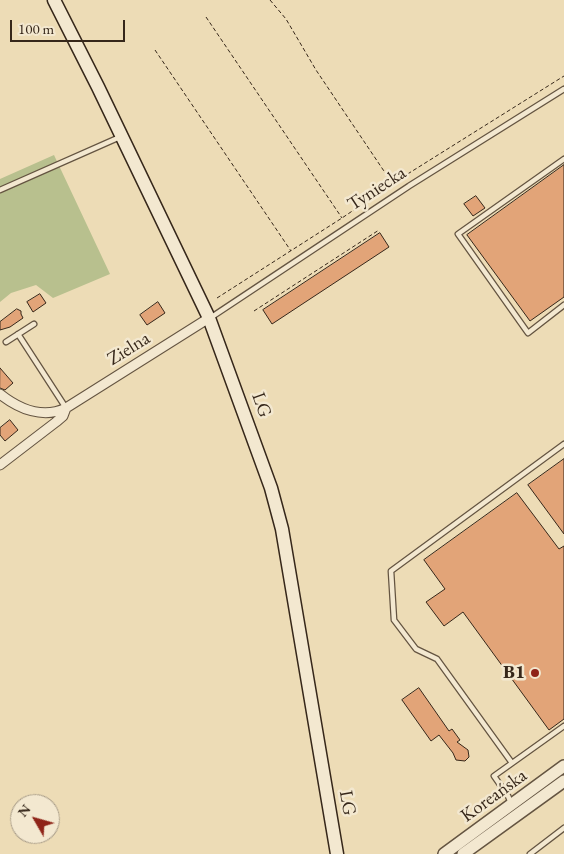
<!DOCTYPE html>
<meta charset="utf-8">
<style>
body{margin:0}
#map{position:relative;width:564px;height:854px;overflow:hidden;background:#eddcb6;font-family:"EB Garamond",serif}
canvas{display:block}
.north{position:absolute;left:10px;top:794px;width:50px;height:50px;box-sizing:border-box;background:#f3e8d0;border:1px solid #a79b87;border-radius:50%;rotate:308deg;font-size:14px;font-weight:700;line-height:20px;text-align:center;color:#36271a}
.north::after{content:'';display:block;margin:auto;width:18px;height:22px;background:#8f2418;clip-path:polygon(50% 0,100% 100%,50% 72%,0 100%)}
.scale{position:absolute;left:10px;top:20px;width:115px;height:22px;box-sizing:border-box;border:2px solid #36271a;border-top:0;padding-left:6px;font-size:15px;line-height:18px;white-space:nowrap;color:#36271a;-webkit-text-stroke:4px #f3e8d0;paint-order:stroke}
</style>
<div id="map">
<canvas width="564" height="854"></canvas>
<div class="north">N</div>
<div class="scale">100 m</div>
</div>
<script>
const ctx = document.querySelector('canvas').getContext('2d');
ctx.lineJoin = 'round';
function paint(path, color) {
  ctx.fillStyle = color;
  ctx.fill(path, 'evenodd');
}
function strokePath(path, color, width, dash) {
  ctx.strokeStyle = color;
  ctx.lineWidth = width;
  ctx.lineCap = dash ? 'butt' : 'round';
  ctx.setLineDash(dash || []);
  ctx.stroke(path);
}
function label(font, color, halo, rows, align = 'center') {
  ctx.font = font + ' "EB Garamond",serif';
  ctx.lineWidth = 5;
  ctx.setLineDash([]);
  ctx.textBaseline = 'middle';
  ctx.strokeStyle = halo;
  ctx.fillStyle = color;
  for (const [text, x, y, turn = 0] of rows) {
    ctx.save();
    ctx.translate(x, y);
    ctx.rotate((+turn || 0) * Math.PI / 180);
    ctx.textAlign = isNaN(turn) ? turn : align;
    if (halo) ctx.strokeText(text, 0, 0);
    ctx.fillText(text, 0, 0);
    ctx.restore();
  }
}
const green = new Path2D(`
 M54,155L110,274L53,298L36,285L11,293L0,302V179Z`);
const building = new Path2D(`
 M564,165V297L530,321L467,235Z
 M476,196L485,208L473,216L464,204Z
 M380,233L389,247L272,324L263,310Z
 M40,294L46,303L33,312L27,302Z
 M158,302L165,313L147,325L140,315Z
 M17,309L21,311V314L23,318L10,327L0,330V322Z
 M0,368L13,383L5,390L0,388Z
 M10,420L18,430L5,441L0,435V428Z
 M564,459V534L528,485Z
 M517,493L559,549L564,546V719L549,730L463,612L444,626L426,602L445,589L424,560Z
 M419,688L449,731L452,729L460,740L457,742L468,750L469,757L465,761L456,760L453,753L439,735L431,741L402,700Z`);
const path = new Path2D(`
 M270,0L286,19L316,70L392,183
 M206,17L342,218
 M155,50L291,251
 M217,298L342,218L398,180L564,76
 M254,311L379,230`);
const service = new Path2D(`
 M564,159L458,234L528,333L564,305
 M0,190L120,137
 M210,318L409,186L564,89
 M18,334L66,408
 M6,342L34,324
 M512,763L437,659L416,649L394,620L391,571L564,444
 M511,803L508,796L494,776L564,726
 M530,854L564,828`);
const minor = new Path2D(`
 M0,394C19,409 43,419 66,408L209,318
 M0,465L56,422L63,416L66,408`);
const tertiary = new Path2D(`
 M444,854L564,766
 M463,854L564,781`);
const secondary = new Path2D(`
 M54,0L98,87L209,318L271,488L282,529L337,854`);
const markers = [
 [535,673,5,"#8f2418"]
];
const streetNames = [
 ["Tyniecka",377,189,-33],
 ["Zielna",129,349,-32],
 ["LG",261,405,70],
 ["Koreańska",494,796,-36],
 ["LG",347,803,80]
];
const poiNames = [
 ["B1",525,673]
];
paint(green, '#b8c08e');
paint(building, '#e2a478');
strokePath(building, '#36271a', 1);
strokePath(service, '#645441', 7);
strokePath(minor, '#645441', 11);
strokePath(tertiary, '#645441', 14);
strokePath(secondary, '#36271a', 15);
strokePath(path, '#36271a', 1, [4, 2.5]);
strokePath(service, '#f3e8d0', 4.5);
strokePath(minor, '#f3e8d0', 9);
strokePath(tertiary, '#f3e8d0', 11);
strokePath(secondary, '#f3e8d0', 12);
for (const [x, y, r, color] of markers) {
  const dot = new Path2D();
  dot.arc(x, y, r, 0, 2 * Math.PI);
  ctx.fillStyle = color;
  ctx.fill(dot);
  strokePath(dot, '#f3e8d0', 2);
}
label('19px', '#36271a', '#f3e8d0', streetNames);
label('bold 19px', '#36271a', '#f3e8d0', poiNames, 'right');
</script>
